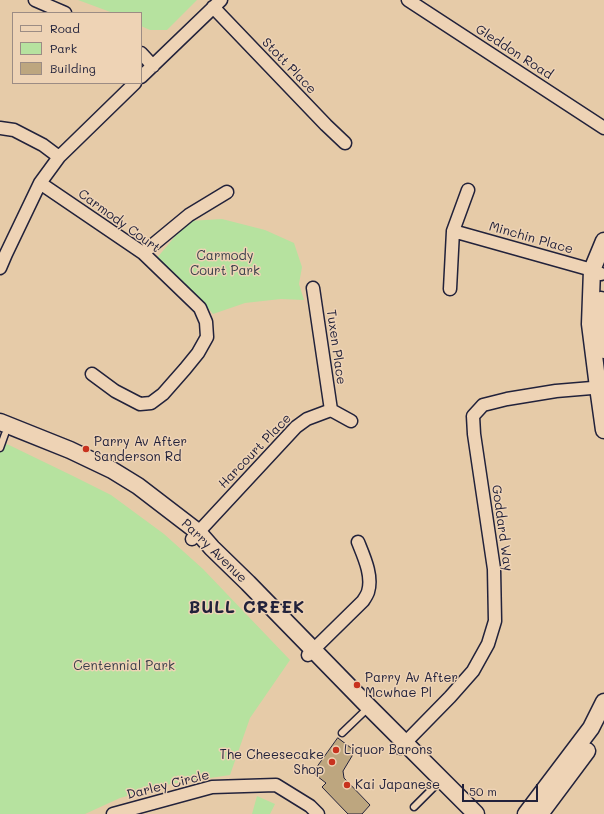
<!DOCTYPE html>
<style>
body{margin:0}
#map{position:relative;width:604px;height:814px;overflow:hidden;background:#e6cba8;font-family:Mali,sans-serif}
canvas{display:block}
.legend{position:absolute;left:12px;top:12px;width:130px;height:72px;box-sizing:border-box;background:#eed3b5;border:1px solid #9c8c84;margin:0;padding:5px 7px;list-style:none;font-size:12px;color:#22223b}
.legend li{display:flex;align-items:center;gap:8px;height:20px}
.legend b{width:20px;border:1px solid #9c8c84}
.scale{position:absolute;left:462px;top:784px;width:76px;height:18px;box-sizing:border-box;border:2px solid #22223b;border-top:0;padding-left:5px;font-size:12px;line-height:14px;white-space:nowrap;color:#22223b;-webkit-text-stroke:3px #eed3b5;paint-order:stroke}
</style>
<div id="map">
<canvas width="604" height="814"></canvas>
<ul class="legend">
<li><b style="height:5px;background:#eed3b5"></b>Road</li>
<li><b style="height:11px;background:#b6e29f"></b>Park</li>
<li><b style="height:11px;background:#bda67f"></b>Building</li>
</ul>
<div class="scale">50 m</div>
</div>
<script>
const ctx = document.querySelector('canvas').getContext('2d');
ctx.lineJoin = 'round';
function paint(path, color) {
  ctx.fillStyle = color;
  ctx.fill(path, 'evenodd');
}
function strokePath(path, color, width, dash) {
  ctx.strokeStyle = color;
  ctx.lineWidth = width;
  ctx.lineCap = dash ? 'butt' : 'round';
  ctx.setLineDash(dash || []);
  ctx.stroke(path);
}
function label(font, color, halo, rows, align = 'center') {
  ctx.font = font + ' Mali,sans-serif';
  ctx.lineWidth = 3;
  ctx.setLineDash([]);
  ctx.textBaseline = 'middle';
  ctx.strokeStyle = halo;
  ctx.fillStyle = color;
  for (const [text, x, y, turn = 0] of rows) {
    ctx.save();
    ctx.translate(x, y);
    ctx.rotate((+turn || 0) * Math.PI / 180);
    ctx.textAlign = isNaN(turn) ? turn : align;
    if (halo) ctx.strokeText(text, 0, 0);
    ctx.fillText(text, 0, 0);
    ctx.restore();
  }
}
const green = new Path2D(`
 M78,0H197L167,30H150L141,26V13H113Z
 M222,219L265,230L294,243L302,267L299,284L304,300L281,299L245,303L213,314L198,296L156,259L188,221Z
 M0,442L9,445L73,476L111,495L164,534L203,569L290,660L250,718L230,775L170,784L120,798L85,814H0Z
 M257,796L275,804L270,814H252Z`);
const building = new Path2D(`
 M338,738L355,751L343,771L344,778L370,805L362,814H348L322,787L326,783L313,773Z`);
const lane = new Path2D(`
 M0,448L5,434
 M342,733L369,707
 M414,807L441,780`);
const street = new Path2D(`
 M35,0L65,13
 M408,0L604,128
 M213,7L326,125L345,143
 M141,53L153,66
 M141,77L221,0
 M0,128L14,130L43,145L59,157
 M40,183L143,253L200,308L206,322L207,337L198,353L185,369L163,394L151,403L140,404L115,391L92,374
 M453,231L592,270L601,274
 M143,253L189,215L227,192
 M0,268L6,254L40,183L59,157L135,83
 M313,288L331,410
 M450,289L453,231L468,190
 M192,539L296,427L307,419L331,410L351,421
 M308,655L363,601C365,598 367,595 368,592C373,576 364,557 358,542
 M400,748L450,697L473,671L488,644L495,621L494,569L474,434L473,416L483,405L507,399L556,391L604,387
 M113,814L212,787L276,785L310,806L318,814`);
const secondary = new Path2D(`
 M604,241L592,270L590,324L598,387L604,430
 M601,300L604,350
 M0,422L70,450L112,470L138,486L198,532L212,548L248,583L369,707L476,814
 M526,814L591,728L604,702
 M540,814L587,751`);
const markers = [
 [86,449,4,"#c8321e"],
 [357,685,4,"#c8321e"],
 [336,750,4,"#c8321e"],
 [332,762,4,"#c8321e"],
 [347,785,4,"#c8321e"]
];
const streetNames = [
 ["Gleddon Road",514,52,33],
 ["Stott Place",289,66,46],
 ["Carmody Court",119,221,36],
 ["Minchin Place",531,238,16],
 ["Tuxen Place",336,347,82],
 ["Harcourt Place",255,451,-46],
 ["Goddard Way",502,528,82],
 ["Parry Avenue",214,551,44],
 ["Darley Circle",168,785,-14]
];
const parkNames = [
 ["Carmody",225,256],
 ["Court Park",225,271],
 ["Centennial Park",124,666]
];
const poiNames = [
 ["Parry Av After",94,442],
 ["Sanderson Rd",94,457],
 ["Parry Av After",365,678],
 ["Mcwhae Pl",365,693],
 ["Liquor Barons",344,750],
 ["The Cheesecake",324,755,"right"],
 ["Shop",324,770,"right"],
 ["Kai Japanese",355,785]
];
const districtNames = [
 ["BULL CREEK",247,608]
];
paint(green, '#b6e29f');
paint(building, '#bda67f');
strokePath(building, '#22223b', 1);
strokePath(lane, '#22223b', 9);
strokePath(street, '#22223b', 15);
strokePath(secondary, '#22223b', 19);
strokePath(lane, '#eed3b5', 6);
strokePath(street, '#eed3b5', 12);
strokePath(secondary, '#eed3b5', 16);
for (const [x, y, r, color] of markers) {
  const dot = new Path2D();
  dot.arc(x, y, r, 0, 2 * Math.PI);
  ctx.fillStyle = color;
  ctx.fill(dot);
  strokePath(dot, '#eed3b5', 1.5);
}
label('13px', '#22223b', '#eed3b5', streetNames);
label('13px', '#383f4a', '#eed3b5', parkNames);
label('13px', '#22223b', '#eed3b5', poiNames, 'left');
ctx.letterSpacing = '1px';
label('bold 17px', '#22223b', '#eed3b5', districtNames);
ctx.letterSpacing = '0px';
</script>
